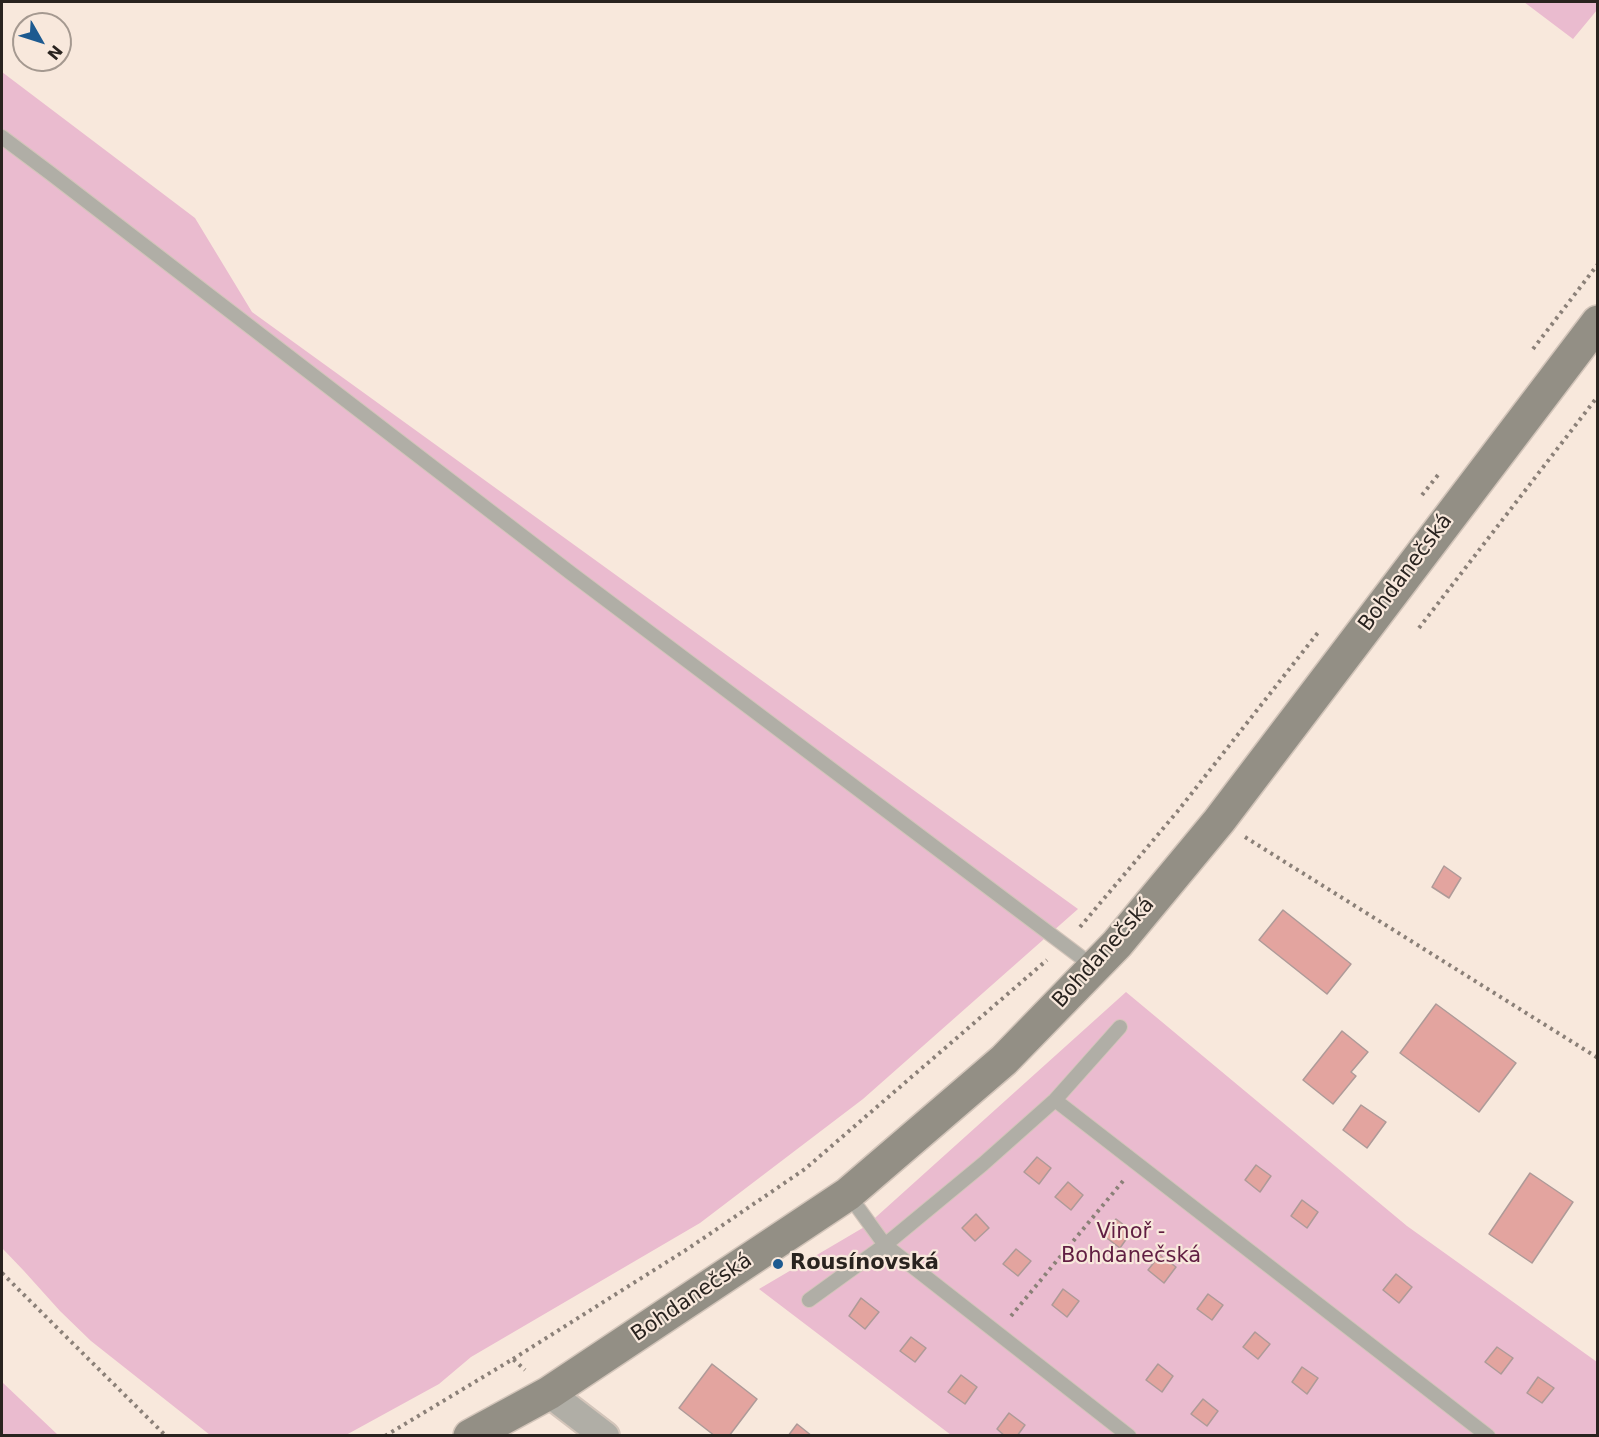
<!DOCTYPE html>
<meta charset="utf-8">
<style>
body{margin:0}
#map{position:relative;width:1599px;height:1437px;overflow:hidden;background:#f8e8dc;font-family:"DejaVu Sans",sans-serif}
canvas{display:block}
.frame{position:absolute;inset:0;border:3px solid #29231f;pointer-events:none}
.north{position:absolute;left:12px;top:12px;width:60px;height:60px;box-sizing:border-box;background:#f8e8dc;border:2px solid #a59990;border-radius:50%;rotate:129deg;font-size:16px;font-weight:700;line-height:24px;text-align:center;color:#29231f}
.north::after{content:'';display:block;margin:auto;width:21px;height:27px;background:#1d5a90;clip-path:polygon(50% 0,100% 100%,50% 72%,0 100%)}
</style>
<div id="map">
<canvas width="1599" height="1437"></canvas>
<div class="frame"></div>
<div class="north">N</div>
</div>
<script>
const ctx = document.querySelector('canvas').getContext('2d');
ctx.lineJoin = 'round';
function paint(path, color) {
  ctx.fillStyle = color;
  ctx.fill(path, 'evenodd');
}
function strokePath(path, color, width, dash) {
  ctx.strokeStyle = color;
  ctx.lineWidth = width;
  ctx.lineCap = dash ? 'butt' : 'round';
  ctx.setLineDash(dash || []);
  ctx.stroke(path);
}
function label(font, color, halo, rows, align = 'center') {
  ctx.font = font + ' "DejaVu Sans",sans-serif';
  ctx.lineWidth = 4.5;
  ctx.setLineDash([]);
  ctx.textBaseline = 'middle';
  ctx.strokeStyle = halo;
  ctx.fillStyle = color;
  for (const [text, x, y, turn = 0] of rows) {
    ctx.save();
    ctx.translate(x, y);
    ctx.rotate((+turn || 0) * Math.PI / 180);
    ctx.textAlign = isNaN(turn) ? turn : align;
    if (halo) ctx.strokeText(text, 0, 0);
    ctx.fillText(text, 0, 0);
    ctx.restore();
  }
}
const green = new Path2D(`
 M1524,2H1597V10L1573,39Z
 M2,72L195,218L252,312L1078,909L863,1099L700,1223L471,1357L439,1384L346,1435H210L91,1341L60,1311L24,1271L2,1248Z
 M1126,992L1407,1226L1597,1362V1435H951L759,1289L866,1226Z
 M2,1382L58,1435H2Z`);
const building = new Path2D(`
 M1444,866L1461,878L1449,898L1432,887Z
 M1283,910L1351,964L1327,994L1259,940Z
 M1436,1004L1516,1063L1479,1112L1400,1053Z
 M1342,1031L1368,1052L1351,1072L1356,1076L1333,1104L1303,1080Z
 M1361,1105L1386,1122L1367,1148L1343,1130Z
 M1037,1157L1051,1168L1039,1184L1024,1172Z
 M1256,1165L1271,1176L1260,1192L1245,1180Z
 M1530,1173L1573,1202L1532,1263L1489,1234Z
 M1068,1182L1083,1195L1071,1210L1055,1197Z
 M1302,1200L1318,1212L1307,1228L1291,1216Z
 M976,1214L989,1228L975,1241L962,1228Z
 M1116,1219L1132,1231L1120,1248L1104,1236Z
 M1016,1249L1031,1261L1018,1276L1003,1264Z
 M1160,1255L1176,1267L1164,1283L1148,1270Z
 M1396,1274L1412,1287L1399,1303L1383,1290Z
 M1063,1289L1079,1301L1067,1317L1052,1305Z
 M1208,1294L1223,1305L1212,1320L1197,1309Z
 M861,1298L879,1312L865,1329L849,1316Z
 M1255,1332L1270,1344L1258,1359L1243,1347Z
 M911,1337L926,1348L915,1362L900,1351Z
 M1497,1347L1513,1358L1501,1374L1485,1362Z
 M712,1364L757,1399L729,1436H715L679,1408Z
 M1158,1364L1173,1376L1162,1392L1146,1380Z
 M1302,1367L1318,1378L1307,1394L1292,1382Z
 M961,1375L977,1387L965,1404L948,1392Z
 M1538,1377L1554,1388L1542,1403L1527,1393Z
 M1203,1399L1218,1411L1207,1426L1191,1414Z
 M1009,1413L1025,1425L1017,1436H1005L997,1429Z
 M797,1424L812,1436H788Z`);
const path = new Path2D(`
 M1533,349L1598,264
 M1422,495L1438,475
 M1419,628L1598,396
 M1245,837L1598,1058
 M1080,927L1177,812L1320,630
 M2,1273L166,1436
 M1011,1316L1123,1181
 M513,1359L689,1248L805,1169L1047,960
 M385,1436L513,1359L525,1370`);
const lane = new Path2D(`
 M2,137L50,173L572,574L1094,967
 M1055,1100L1488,1436
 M848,1194L885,1245L1129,1436
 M809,1300L885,1245L983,1164L1055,1100L1120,1027`);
const street = new Path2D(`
 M549,1393L605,1436`);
const secondary = new Path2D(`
 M470,1436L549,1393L848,1194L1004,1060L1117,944L1219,821L1598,322`);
const markers = [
 [778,1264,6,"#1d5a90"]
];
const streetNames = [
 ["Bohdanečská",1406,573,-53],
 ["Bohdanečská",1104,953,-48],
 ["Bohdanečská",692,1298,-34]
];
const parkNames = [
 ["Vinoř -",1131,1233],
 ["Bohdanečská",1131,1257]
];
const poiNames = [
 ["Rousínovská",790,1264]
];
paint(green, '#eabbcf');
paint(building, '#e3a49f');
strokePath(building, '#ae9a98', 1.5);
strokePath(lane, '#d3c5ba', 16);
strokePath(street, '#d3c5ba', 32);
strokePath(secondary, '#d3c5ba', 36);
strokePath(path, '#8b8078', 4, [3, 4.5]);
strokePath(lane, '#b0aea6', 14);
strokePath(street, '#b0aea6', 28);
strokePath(secondary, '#938f85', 33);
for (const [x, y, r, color] of markers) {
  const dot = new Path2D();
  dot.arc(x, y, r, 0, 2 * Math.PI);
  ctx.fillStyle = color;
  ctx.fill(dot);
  strokePath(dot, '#f8e8dc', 2);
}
label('21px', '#29231f', '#f8e8dc', streetNames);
label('21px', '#611e42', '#f8e8dc', parkNames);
label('bold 21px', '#29231f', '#f8e8dc', poiNames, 'left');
</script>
